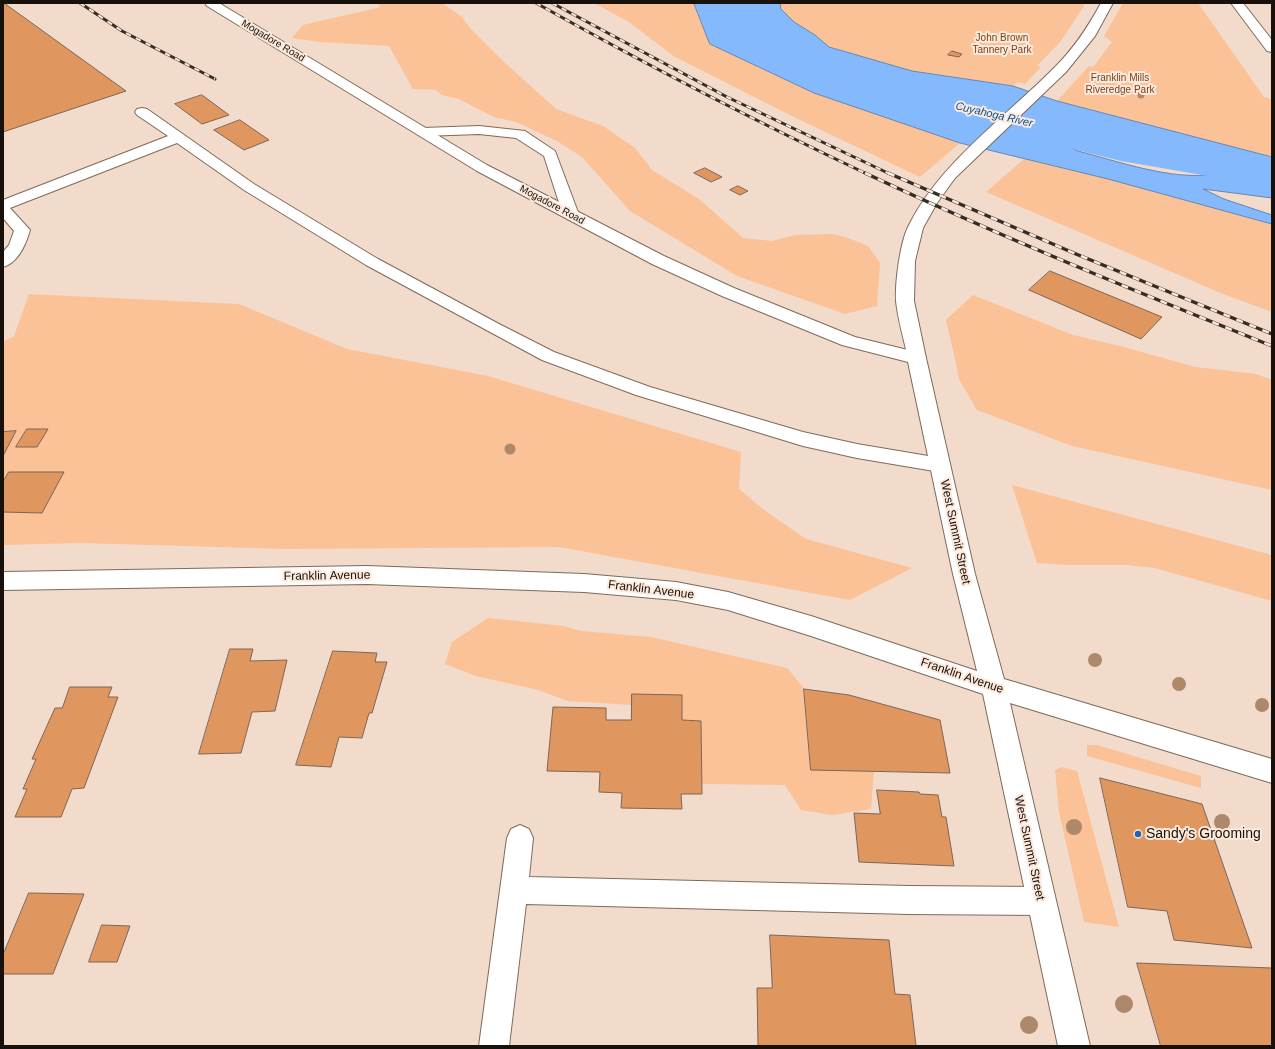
<!DOCTYPE html>
<style>
body{margin:0}
#map{position:relative;width:1275px;height:1049px;overflow:hidden;background:#f2dbca;font-family:Arial,sans-serif}
canvas{display:block}
.frame{position:absolute;inset:0;border:4px solid #18100a;pointer-events:none}
</style>
<div id="map">
<canvas width="1275" height="1049"></canvas>
<div class="frame"></div>
</div>
<script>
const ctx = document.querySelector('canvas').getContext('2d');
ctx.lineJoin = 'round';
function paint(path, color) {
  ctx.fillStyle = color;
  ctx.fill(path, 'evenodd');
}
function strokePath(path, color, width, dash) {
  ctx.strokeStyle = color;
  ctx.lineWidth = width;
  ctx.lineCap = dash ? 'butt' : 'round';
  ctx.setLineDash(dash || []);
  ctx.stroke(path);
}
function label(font, color, halo, rows, align = 'center') {
  ctx.font = font + ' Arial,sans-serif';
  ctx.lineWidth = 4;
  ctx.setLineDash([]);
  ctx.textBaseline = 'middle';
  ctx.strokeStyle = halo;
  ctx.fillStyle = color;
  for (const [text, x, y, turn = 0] of rows) {
    ctx.save();
    ctx.translate(x, y);
    ctx.rotate((+turn || 0) * Math.PI / 180);
    ctx.textAlign = isNaN(turn) ? turn : align;
    if (halo) ctx.strokeText(text, 0, 0);
    ctx.fillText(text, 0, 0);
    ctx.restore();
  }
}
const green = new Path2D(`
 M376,3H442L461,16L470,28L503,61L556,109L603,126L635,148L652,170L699,199L743,238L772,241L795,235L833,234L848,238L868,246L880,263L877,306L845,314L737,276L630,211L582,157L557,141L516,122L494,117L459,99L442,95L436,90L413,89L389,46L319,42L292,38L303,25L381,7Z
 M594,3H694L710,44L814,93L960,143L920,177L798,119L675,57L629,22Z
 M780,3H1083L1084,6L1061,41L1037,66L1041,67L1025,84L1018,82L1013,86L912,71L829,47L815,35L794,22L781,8Z
 M1123,3H1198L1264,97L1272,99V157L1057,101L1089,66L1093,67L1112,42L1104,36Z
 M1024,159L1108,179L1272,224V312L1223,294L986,192Z
 M29,294L239,304L347,349L488,376L741,452L739,489L764,510L806,539L912,568L850,600L559,547L287,549L81,543L3,545V342L14,336Z
 M973,295L1073,335L1124,347L1195,367L1256,374L1272,380V490L1072,446L977,410L959,379L955,359L946,320Z
 M1012,485L1272,555V601L1155,568L1127,565H1068L1037,563Z
 M488,618L563,626L581,631L651,637L787,668L874,771L871,809L832,815L801,810L785,785L702,784L701,721L682,720V695L632,705L568,701L538,690L476,676L445,664L452,642Z
 M1087,745H1097L1201,776V788L1087,756Z
 M1061,767L1077,771L1119,927L1084,922L1059,812L1055,770Z`);
const water = new Path2D(`
 M694,3H780L781,9L794,22L815,35L829,47L912,71L1013,86L1057,101L1272,157V198L1203,189L1224,199L1272,215V224L1108,179L960,143L814,93L710,44ZM1058,137L1123,143L1168,152L1211,168L1213,174C1173,181 1117,161 1078,151L1067,146Z`);
const river = new Path2D(`
 M998,102L1121,131L1272,157V187L1121,161L981,126L974,116L981,106Z`);
const building = new Path2D(`
 M3,3H4L126,91L3,132Z
 M952,51L962,54L959,57L948,55Z
 M202,95L229,115L202,124L175,104Z
 M240,120L269,140L244,150L214,130Z
 M705,168L722,177L711,182L694,173Z
 M738,186L748,191L740,195L730,190Z
 M1050,271L1162,317L1141,339L1029,290Z
 M27,429H48L37,447H16Z
 M16,431L3,456V432Z
 M9,472H64L42,513L3,512V482Z
 M230,649H253L250,661L287,660L275,711L252,712L241,753L199,754Z
 M333,651L377,653L375,662H387L372,713H369L362,738L339,737L331,767L296,765Z
 M70,687H112L108,697H118L84,788L72,789L61,817H15L27,789H23L36,759H32L55,708H62Z
 M804,689L849,695L940,720L950,773L811,770Z
 M632,694L682,695V720L701,721L702,794H681L682,809L621,808L622,793L599,792L600,772L547,771L553,707L606,708V720H631Z
 M1100,778L1202,804L1252,948L1174,940L1167,911L1128,907Z
 M877,790L919,792L920,794L938,795L942,817H946L954,866L859,862L854,813L880,814Z
 M29,893L84,894L53,974H3V955Z
 M102,925L130,926L117,962H89Z
 M770,935L889,940L895,994L910,995L916,1046H758L757,988H772Z
 M1137,963L1272,968V1046H1161Z`);
const lane = new Path2D(`
 M142,108L147,109L254,184L378,259L499,324L554,352L650,387L803,432L857,444L940,458L947,460L950,465L947,470L940,472L857,458L803,446L636,395L542,360L366,265L244,190L177,143L10,208L30,230C26,244 18,263 3,267V252L9,245L14,231L3,218V200L168,136L137,115L135,112L137,109Z
 M479,126L525,131L555,151L579,215L576,218L571,220L566,218L563,215L544,156L516,138L479,134L423,136L418,135L416,132L418,129L423,128Z
 M520,825L529,829L533,838L529,877L909,886L1041,887L1051,891L1055,901L1051,911L1041,915L909,914L526,904L509,1046H479L507,838L511,829Z`);
const street = new Path2D(`
 M1101,3H1113L1095,36L1066,72L955,178L937,203L923,228L915,261L914,301L926,358L924,362L917,364L910,362L908,358C904,340 898,320 896,301C895,283 900,243 908,227C939,163 1006,117 1055,67C1075,47 1088,27 1101,3Z`);
const secondary = new Path2D(`
 M205,3H219L487,165L664,256L734,288L855,337L924,354L926,358L975,574L1004,679L1272,759V783L1010,703L1090,1046H1058L983,694L811,636L728,610L676,600L584,592L367,584L3,590V572L367,566L584,574L676,582L728,592L811,616L977,671L953,574L908,362L842,345L722,296L652,264L477,171L207,6Z`);
const primary = new Path2D(`
 M1231,3H1243L1272,40V52L1267,51Z`);
const railFar1 = new Path2D(`
 M80,3L122,31L215,79
 M536,3C645,64 755,121 867,174
 M552,3L727,97L890,174`);
const rail = new Path2D(`
 M865,173C999,236 1135,291 1272,346
 M888,173L1076,254L1272,334`);
const trees = [
 [1141,95,3.5],
 [510,449,5.5],
 [1095,660,7],
 [1179,684,7],
 [1262,705,7],
 [1222,822,8],
 [1074,827,8],
 [1124,1004,9],
 [1029,1025,9]
];
const markers = [
 [1138,834,4,"#1e62b3"]
];
const farParknames = [
 ["John Brown",1002,38],
 ["Tannery Park",1002,50],
 ["Franklin Mills",1120,78],
 ["Riveredge Park",1120,90]
];
const farStreetnames = [
 ["Mogadore Road",273,41,31],
 ["Mogadore Road",552,205,28]
];
const farWaternames = [
 ["Cuyahoga River",994,115,13]
];
const streetNames = [
 ["West Summit Street",955,532,78],
 ["Franklin Avenue",327,576,-1],
 ["Franklin Avenue",651,590,7],
 ["Franklin Avenue",962,676,19],
 ["West Summit Street",1029,848,78]
];
const nearPoinames = [
 ["Sandy's Grooming",1146,834]
];
paint(green, '#fbc197');
paint(water, '#84b9fe');
strokePath(water, '#6486b5', 1);
paint(river, '#84b9fe');
paint(building, '#e0965f');
strokePath(building, '#7b6658', 1);
strokePath(lane, '#7e6a5b', 2);
strokePath(street, '#7e6a5b', 2);
strokePath(secondary, '#7e6a5b', 2);
strokePath(primary, '#7e6a5b', 2);
paint(lane, '#fff');
paint(street, '#fff');
paint(secondary, '#fff');
paint(primary, '#fff');
strokePath(railFar1, '#362c24', 3);
strokePath(rail, '#362c24', 3.5);
strokePath(railFar1, '#fce9dc', 2, [5.5]);
strokePath(rail, '#fce9dc', 2.5, [7]);
ctx.fillStyle = '#ad886a';
for (const [x, y, r] of trees) {
  ctx.beginPath();
  ctx.arc(x, y, r, 0, 2 * Math.PI);
  ctx.fill();
}
for (const [x, y, r, color] of markers) {
  const dot = new Path2D();
  dot.arc(x, y, r, 0, 2 * Math.PI);
  ctx.fillStyle = color;
  ctx.fill(dot);
  strokePath(dot, '#fce9dc', 1.5);
}
label('10px', '#75441c', '#fce9dc', farParknames);
label('10px', '#18100a', '#fce9dc', farStreetnames);
label('italic 11px', '#014e9d', '#fce9dc', farWaternames);
label('12px', '#18100a', '#fce9dc', streetNames);
label('14px', '#18100a', '#fce9dc', nearPoinames, 'left');
</script>
